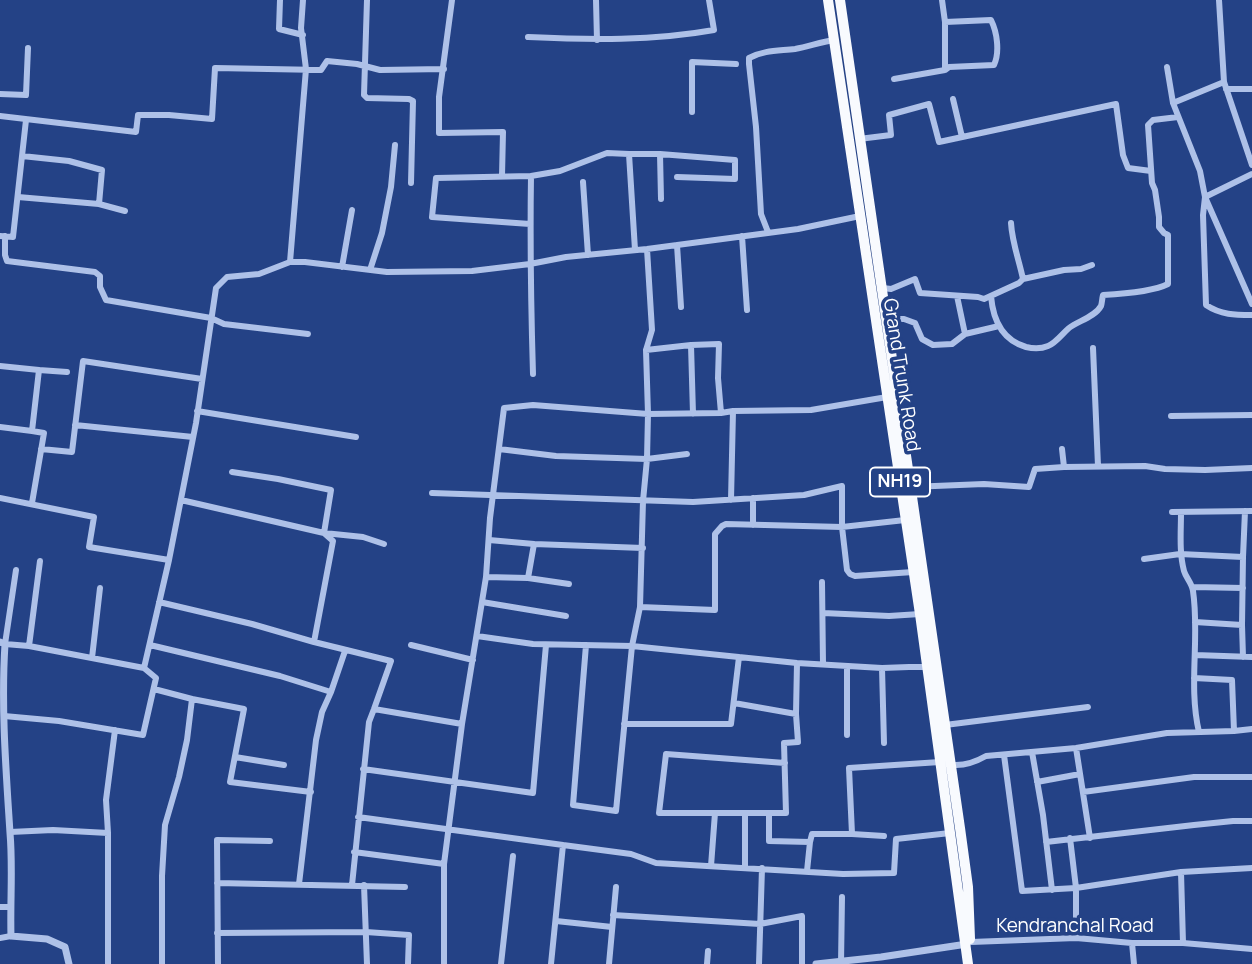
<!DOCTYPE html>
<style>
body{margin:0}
canvas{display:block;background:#244286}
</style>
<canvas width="1252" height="964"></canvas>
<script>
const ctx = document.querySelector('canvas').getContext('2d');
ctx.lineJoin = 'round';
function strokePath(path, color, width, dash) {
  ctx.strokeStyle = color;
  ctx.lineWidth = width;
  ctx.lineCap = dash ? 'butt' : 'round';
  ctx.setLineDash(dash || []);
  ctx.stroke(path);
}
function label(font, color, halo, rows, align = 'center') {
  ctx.font = font + ' Manrope,sans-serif';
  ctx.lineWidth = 7;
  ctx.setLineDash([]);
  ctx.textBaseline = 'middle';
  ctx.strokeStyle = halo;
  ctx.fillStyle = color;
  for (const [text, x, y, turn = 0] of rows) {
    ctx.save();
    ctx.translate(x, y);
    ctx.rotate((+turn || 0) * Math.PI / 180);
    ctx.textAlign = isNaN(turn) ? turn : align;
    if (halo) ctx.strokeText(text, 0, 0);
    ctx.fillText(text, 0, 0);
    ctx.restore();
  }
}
const minor = new Path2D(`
 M280,0L279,29L303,35
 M367,0L364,95L367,98L409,99L413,101L411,183
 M452,0L439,97V133L503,132L502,176
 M596,0L597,40
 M1219,0L1224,82L1252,165
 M945,22V70
 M528,37C590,40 653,41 714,30L709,0
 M1167,67L1173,103L1200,171L1205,197L1252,304
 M894,79L945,70L949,67L994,65C1000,52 997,32 991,20L945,22L942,0
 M1226,89H1252
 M0,94L26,95L28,48
 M953,99L962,137
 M1173,103L1224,82
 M692,112V62L736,64
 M0,116L136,132L138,115H169L212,119L215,68L321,70L327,61L357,64L380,70L444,69
 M859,139L891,135L889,115L929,104L939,142L1116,104L1123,155L1128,168L1151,171
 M660,154L661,199
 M22,156L69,161L102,170L99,204L125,211
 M1252,174L1205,197L1203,215L1206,305C1221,315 1235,315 1252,315
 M531,176L560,171L607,153L629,154
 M583,182L588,255
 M18,197L99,204
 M1011,223C1012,242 1019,260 1023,279
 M530,224L432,217L436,178L531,176C530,242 531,308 533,374
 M768,232L761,214L756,127L749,64V58C764,50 779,51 795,49C808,47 820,42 834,40
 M0,236L13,237L26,120
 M5,236V255L7,261L95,272L100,276V287L106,300L211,318L224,324L308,334
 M742,236L747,310
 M677,245L681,307
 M635,250L629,154H660L735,160V179L677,177
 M290,262L306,69L301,28L303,0
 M342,267L352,210
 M370,270L382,233L391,187L395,145
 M881,284L883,288L891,289L915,279L920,293L978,297L984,299L1019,283L1023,279L1064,270L1081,269L1092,265
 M957,296L965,334
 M991,296C993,320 1002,340 1026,347C1034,349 1041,349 1048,346C1056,343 1062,334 1069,328C1078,321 1095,317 1101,306C1102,303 1102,299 1103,295C1121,294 1152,292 1168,284V235L1164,233L1159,227V217L1155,190L1152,183L1148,125L1153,120L1178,117
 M885,319H904L915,323L922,339L933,345L952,344L965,334L999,326
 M691,345L693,414
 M1093,348L1098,466
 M646,350L691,345L719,344L718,378L721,413
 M0,366L39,370L32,431L44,433L32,503
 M39,370L67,372
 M197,411L356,437
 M1171,416L1252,415
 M75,425L193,437
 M0,427L32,431
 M41,449L72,452L83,361L202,379
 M499,449L556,456L647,459L687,454
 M1062,449L1064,467L1145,466L1165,469L1205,470L1252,468
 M232,472L278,479L331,490L324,533L333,541L314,642
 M910,487L984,484L1029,487L1035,469L1064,467
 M432,493L693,502L804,495L842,486V527L847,570L850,574L855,576L913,572
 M0,498L94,517L89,547L169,560
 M181,500L324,533L363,537L384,544
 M731,500L733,411
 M1172,512L1252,511
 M1181,512C1181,532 1179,552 1184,571C1186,578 1192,583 1193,591C1200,637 1188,686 1199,732
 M753,525V498
 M489,540L534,544L643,548
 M1144,559L1180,554L1243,557L1245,511
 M16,570L5,644L29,646L144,668L169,560L196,423L216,288L227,277L259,274L290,262H305L387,272L472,271L530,264L566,257L647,249L798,229L860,216
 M486,577L528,578L569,584
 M528,578L534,544
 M822,582L823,664
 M1193,587L1243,588
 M159,602L252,624L314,642L391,661L374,709L369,722L352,885
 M482,602L566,616
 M640,607L715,610V534L722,526L726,524L842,527L905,520
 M823,613L889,616L920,614
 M1195,622L1242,625L1243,657
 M1242,625L1243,557
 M477,636L533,644L632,646L797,663L882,668L884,743
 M150,645L280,676L331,692
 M411,645L473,660
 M586,645L573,805L616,811L632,646L640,607L643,501L647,459L648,414L646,350L652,330L647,249
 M29,646L40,561
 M1195,655L1252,657
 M92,658L100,588
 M882,668L909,667H927
 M1194,678L1232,680L1234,731
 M154,689L192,699
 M734,703L796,714
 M374,709L462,724
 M4,716L59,721L143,735L156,678L144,668
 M624,724H731L739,657
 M945,725L1088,707
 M847,735V666
 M1076,748L1090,838
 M1032,752L1043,815L1052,890
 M1004,755L1022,891L1076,888L1181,872L1252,868
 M235,757L284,765
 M785,763L666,754L659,813H786L784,743L798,742L796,714L797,663
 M363,769L533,793L546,645
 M1037,782L1080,774
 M1083,792L1194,777H1252
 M745,813V868
 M769,813V841L810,842L812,834H852L849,768L940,762C955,768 972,764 986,756L1076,748L1167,733L1234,731L1252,729
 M358,817L563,845
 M10,832L53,830L108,833
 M852,834L884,836
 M1070,838L1076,888V938
 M1046,842L1194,825L1233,821H1252
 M354,852L444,864
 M711,866L715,813
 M807,871L810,842
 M1181,872L1183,943
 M217,883L405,887
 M299,884L316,740L322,712L331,692L345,651
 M364,885L367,964
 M0,907H10
 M613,915L760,924L802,916V964
 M556,921L612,927
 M217,933L366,932L409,935L408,964
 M0,938L11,936
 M971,942L1076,938L1132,943H1183L1252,949
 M1132,943L1134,964
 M108,964V833L106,800L115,730
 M162,964V876L165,825L179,777L187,740L192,699L244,709L230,782L311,792
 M218,964L217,840L270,841
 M444,964V864L462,724L486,577L490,518L504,408L533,405L648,414L721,413L733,411L811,410L887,397
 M501,964L513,856
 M551,964L563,845L631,854L656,863L843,874L894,873L896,839L950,833
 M609,964L616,887
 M707,964L708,951
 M759,964L762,868
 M841,964L842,897`);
const tertiary = new Path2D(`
 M0,642L5,644C1,707 6,770 10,833C13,867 10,902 11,936L47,939L65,947L69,964
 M816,964L881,957L967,944`);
const trunk = new Path2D(`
 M828,0L920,614L968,964
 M840,0L960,828L968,887L970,939`);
const shields = [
 [900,482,60]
];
const shieldNames = [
 ["NH19",900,482]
];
const streetNames = [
 ["Grand Trunk Road",901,375,81],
 ["Kendranchal Road",1075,927]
];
strokePath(minor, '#aec1e8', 6);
strokePath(tertiary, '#aec1e8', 7);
strokePath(trunk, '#f8fafe', 10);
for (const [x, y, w] of shields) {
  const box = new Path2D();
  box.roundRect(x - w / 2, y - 14.5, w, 29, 5);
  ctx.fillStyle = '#244286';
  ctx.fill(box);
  strokePath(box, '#fff', 2);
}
label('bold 18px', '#fff', null, shieldNames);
label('19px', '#fff', '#244286', streetNames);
</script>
